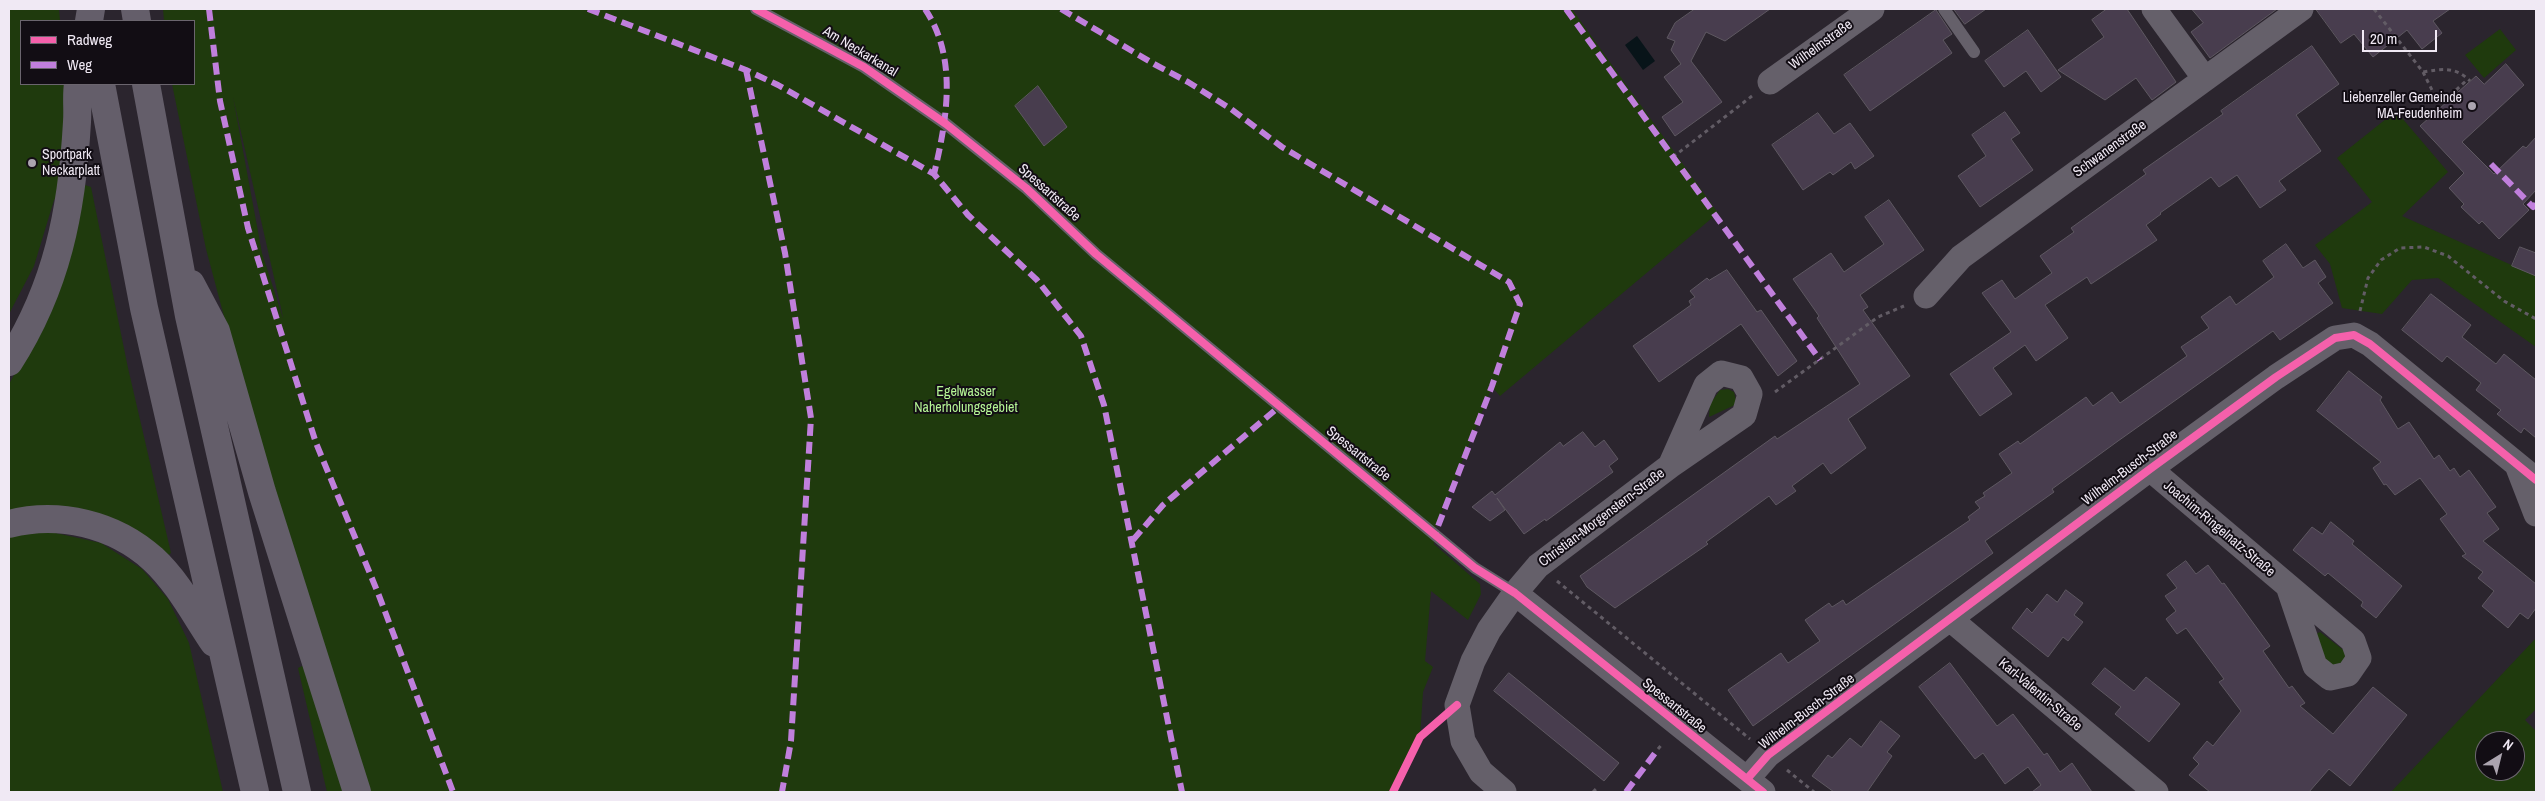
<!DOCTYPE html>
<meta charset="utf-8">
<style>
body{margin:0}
#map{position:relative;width:2545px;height:801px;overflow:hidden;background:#2b252e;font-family:"Archivo Narrow",sans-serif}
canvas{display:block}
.frame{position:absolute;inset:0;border:10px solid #f0e9f4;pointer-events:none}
.legend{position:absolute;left:20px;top:20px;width:175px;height:65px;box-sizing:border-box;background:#120d14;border:1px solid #6b656e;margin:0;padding:6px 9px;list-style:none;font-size:15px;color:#f0e9f4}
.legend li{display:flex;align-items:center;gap:10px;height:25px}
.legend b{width:25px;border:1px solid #6b656e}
.north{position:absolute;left:2475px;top:731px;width:50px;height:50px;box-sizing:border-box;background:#120d14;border:1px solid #6b656e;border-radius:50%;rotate:36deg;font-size:14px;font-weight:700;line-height:20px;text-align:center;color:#f0e9f4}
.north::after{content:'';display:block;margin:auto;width:18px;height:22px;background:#aba4af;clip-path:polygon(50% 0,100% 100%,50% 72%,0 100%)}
.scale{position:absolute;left:2362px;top:30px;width:75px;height:22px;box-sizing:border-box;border:2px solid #f0e9f4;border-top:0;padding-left:6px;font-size:15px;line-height:18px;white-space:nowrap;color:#f0e9f4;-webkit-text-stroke:4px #120d14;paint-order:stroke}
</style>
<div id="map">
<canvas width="2545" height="801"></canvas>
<div class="frame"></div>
<ul class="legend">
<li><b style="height:6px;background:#f560ab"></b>Radweg</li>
<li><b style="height:6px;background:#c07fdc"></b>Weg</li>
</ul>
<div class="north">N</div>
<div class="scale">20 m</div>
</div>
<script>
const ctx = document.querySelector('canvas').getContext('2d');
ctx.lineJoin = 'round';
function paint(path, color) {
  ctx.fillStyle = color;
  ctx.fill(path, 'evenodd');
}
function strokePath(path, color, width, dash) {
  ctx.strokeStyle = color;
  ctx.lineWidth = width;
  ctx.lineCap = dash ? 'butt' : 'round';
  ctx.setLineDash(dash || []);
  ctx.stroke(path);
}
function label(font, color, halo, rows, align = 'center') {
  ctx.font = font + ' "Archivo Narrow",sans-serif';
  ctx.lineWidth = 4;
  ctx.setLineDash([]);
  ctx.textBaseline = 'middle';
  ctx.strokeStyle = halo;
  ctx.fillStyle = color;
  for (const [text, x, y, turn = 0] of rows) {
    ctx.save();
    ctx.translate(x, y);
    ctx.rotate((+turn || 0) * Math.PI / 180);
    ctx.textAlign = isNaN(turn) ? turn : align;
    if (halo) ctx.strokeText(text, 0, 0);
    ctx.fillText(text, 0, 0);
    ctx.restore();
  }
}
const green = new Path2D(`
 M9,9H59L60,21H21V84H64V140L58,197L54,200L34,266L9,314Z
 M163,9H1572L1718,213L1500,396L1492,387L1435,529L1434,544L1480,584L1481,594L1468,620L1431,591L1425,661L1433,667L1423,692L1420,737L1394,792H369L260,451L206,249L172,84H194V21H164ZM233,97L283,317V318L262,253Z
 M2500,29L2516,50L2484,78L2465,55Z
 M2396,111L2448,172L2402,216L2536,276V347L2438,278L2412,280L2382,314L2342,308L2330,264L2315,245L2372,202L2337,158Z
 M85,185L91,187L128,368L171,553L167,556L124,523L94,513L9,511V384L35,338Z
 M1728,389L1734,392L1737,404L1709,417L1710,404L1720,390Z
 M51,532L101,543L142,569L168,599L189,643L223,792H9V535Z
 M2320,632L2346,652L2343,666L2332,668L2323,661L2316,634Z
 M2536,638V709L2525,720L2536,731V792H2391ZM2485,741H2515V771H2485Z
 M302,666L305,667L343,792H327L298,668Z`);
const water = new Path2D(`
 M1637,36L1655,61L1643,70L1625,45Z`);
const building = new Path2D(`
 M1695,9H1770L1725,41L1706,32L1691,61L1722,102L1675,136L1662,117L1683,102L1664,77L1681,64L1671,50L1675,41L1667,38L1675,23Z
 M1954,9H1986L1965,24Z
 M2107,9H2127L2176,82L2152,100L2136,78L2105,100L2058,70L2104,37L2092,20Z
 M2192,9H2277L2210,58L2191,32L2203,23Z
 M2316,9H2450L2433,21L2442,33L2422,49L2407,30L2373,57L2354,34L2341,43Z
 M1936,10L1952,34L1943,40L1952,53L1870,111L1844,75Z
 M2028,30L2061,77L2041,92L2026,71L2004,87L1985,61Z
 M2312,46L2339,84L2296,115L2321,151L2279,181L2286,190L2260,208L2237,175L2219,187L2211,177L2160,213L2161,214L2146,225L2157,240L2091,284L2087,277L2045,305L2068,338L2036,361L2025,345L1993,368L2012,394L1980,416L1950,374L2011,332L1982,293L2002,280L2015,299L2052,273L2040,256L2074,232L2071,228L2146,174L2143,170L2223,114L2221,111Z
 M2506,64L2524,85L2462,142L2494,174L2523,146L2526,148L2536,137V190L2523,204L2529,210L2499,239L2482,221L2479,224L2461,207L2464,204L2449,188L2464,173L2420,126L2476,76L2484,84Z
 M1038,86L1067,127L1044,146L1015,106Z
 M2005,112L2020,133L2011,139L2033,170L1980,207L1958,176L1986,156L1972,135Z
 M1818,113L1834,134L1850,123L1874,156L1855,169L1851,162L1833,175L1830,172L1803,190L1772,145Z
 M1889,200L1924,250L1860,295L1868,307L1863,310L1910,376L1848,419L1866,448L1831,474L1823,463L1792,486L1796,491L1776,505L1769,496L1706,542L1708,544L1615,608L1587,587L1580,576L1775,436L1777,439L1860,384L1817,318L1819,316L1793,279L1831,253L1844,272L1884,244L1865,217Z
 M2286,244L2303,268L2315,260L2326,277L2318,283L2333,303L2280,340L2273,331L2118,441L2052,489L2054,492L1985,541L1993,553L1753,726L1728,690L1781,653L1788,663L1820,641L1805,620L1829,603L1832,607L1843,600L1846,605L1970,520L1968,517L1980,508L1975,502L1985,496L1983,493L2012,473L1999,454L2018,441L2020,444L2086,397L2093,406L2112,392L2120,403L2187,356L2181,347L2209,328L2201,317L2230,296L2236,305L2274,277L2263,261Z
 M2520,247L2536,253V276L2512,266Z
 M1727,270L1757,312L1761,310L1797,361L1778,376L1741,324L1659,382L1633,346L1691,305L1689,301L1695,297L1690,291L1707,278L1709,280Z
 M2431,294L2471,325L2462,337L2496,364L2504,354L2536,380V438L2524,428L2521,433L2497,414L2501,410L2476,390L2481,383L2447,356L2442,362L2402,330Z
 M2349,371L2382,397L2380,400L2398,429L2409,422L2434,459L2439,455L2450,471L2454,468L2460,477L2469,470L2496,507L2487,513L2499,529L2483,541L2536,584V608L2528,619L2520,613L2508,628L2482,606L2494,591L2478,578L2483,572L2462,556L2466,554L2440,519L2447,514L2420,478L2395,495L2386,484L2384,485L2373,468L2381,462L2317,411Z
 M1583,432L1595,447L1604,440L1618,459L1609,466L1613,472L1546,521L1545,519L1524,534L1497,498L1505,510L1490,521L1472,507L1492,491L1495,495L1560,442L1563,446Z
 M2331,522L2354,541L2352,544L2402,586L2376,618L2361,606L2363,602L2328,573L2325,576L2293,550L2312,527L2322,534Z
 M2186,561L2196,574L2208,565L2222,584L2224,583L2270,646L2263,651L2289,688L2292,686L2305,703L2300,706L2333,734L2373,687L2407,715L2350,786L2329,769L2309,792H2210L2189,775L2199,764L2193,758L2207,741L2213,746L2241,711L2219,682L2224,679L2186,628L2177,634L2166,619L2176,611L2165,596L2177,588L2167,575Z
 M2066,590L2083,603L2074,615L2083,622L2068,641L2063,637L2048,657L2012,628L2027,608L2032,613L2047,594L2057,602Z
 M1950,663L1997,726L2013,714L2044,755L2047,753L2060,772L2072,763L2092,792H2032L2041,785L2028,767L2005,784L1983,753L1975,759L1919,687Z
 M2105,668L2134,691L2146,677L2180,704L2149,742L2115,714L2121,707L2092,684Z
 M1509,673L1619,763L1604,781L1494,691Z
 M1881,721L1900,736L1887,752L1892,756L1867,792H1834L1812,776L1828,755L1832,758L1850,738L1861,747Z`);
const path = new Path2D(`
 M2374,9L2423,72C2442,69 2455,66 2470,81
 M2423,72L2434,94L2442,103L2468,79
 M1673,157L1752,96
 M2360,311L2368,278L2381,260L2400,248L2424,247L2448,256L2504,301L2536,319
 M1775,392L1878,317L1904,306
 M1557,581L1750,739
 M1658,749L1663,743
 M1787,770L1814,792
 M1593,792L1597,788`);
const service = new Path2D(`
 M756,9L864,67L946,124L1026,188L1096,254L1475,568L1515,593
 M1944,9L1974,52`);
const minor = new Path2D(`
 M2154,9L2205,79
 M1770,82L1872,9
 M1926,296L1961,257L2301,9
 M2517,465L2536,514
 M2150,469L2353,641L2359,658L2348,674L2330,678L2315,666L2289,589
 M1515,593L1763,792
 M1950,619L2156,792
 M1747,779L1768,755L2150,469L2276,377L2335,338L2354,335L2370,344L2536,480
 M1504,792L1481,772L1463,741L1457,705L1473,661L1489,630L1515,593L1538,566L1670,466L1744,415L1750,394L1741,378L1721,373L1706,385L1670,466`);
const trunk = new Path2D(`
 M135,9L137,21
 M89,21L91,9
 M101,84L144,308L255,792
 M146,84L189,316L297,792
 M191,284L216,331L262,492L357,792
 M9,362C57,287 72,211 77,122C78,109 76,96 78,84
 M9,524C59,511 114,524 153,559C178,582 195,615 214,643`);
const quiet = new Path2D(`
 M209,9L220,101L248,228L316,443L378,593L453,792
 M588,9L746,70L778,85L934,174L968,215L1037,280L1081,336L1104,405L1182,792
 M925,9C958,58 947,119 934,174
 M1061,9L1154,64L1188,82L1231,109L1282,147L1509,282L1520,304L1492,386L1435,534
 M1566,9L1820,360
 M746,70L785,253L811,418L791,741L782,792
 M2491,164L2533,207L2536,204
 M1133,540L1163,505L1280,406
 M1626,792L1658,749`);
const cycleway = new Path2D(`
 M756,9L864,67L946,124L1026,188L1096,254L1475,568L1515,593L1763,792
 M1747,779L1768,755L2150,469L2276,377L2335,338L2354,335L2370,344L2536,480
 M1393,792L1420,737L1457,705`);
const markers = [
 [2472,106,5,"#aba4af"],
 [32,163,5,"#aba4af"]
];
const streetNames = [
 ["Wilhelmstraße",1821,45,-36],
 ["Am Neckarkanal",860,52,31],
 ["Schwanenstraße",2110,149,-36],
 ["Spessartstraße",1049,193,42],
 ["Spessartstraße",1358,454,39],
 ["Wilhelm-Busch-Straße",2130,468,-37],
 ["Christian-Morgenstern-Straße",1602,518,-37],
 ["Joachim-Ringelnatz-Straße",2219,529,40],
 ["Karl-Valentin-Straße",2040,695,40],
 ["Spessartstraße",1674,706,39],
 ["Wilhelm-Busch-Straße",1807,712,-37]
];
const poiNames = [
 ["Liebenzeller Gemeinde",2462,98],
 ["MA-Feudenheim",2462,114],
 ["Sportpark",42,155,"left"],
 ["Neckarplatt",42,171,"left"]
];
const parkNames = [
 ["Egelwasser",966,392],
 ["Naherholungsgebiet",966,408]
];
paint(green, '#1f3a0d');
paint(water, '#081419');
paint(building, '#483d4e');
strokePath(building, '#5e5861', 1);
strokePath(path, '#625c65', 3, [4, 4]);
strokePath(service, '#65606a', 12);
strokePath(minor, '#65606a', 25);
strokePath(trunk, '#645e6a', 28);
strokePath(quiet, '#c07fdc', 6, [12, 6]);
strokePath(cycleway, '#f560ab', 8);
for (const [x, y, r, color] of markers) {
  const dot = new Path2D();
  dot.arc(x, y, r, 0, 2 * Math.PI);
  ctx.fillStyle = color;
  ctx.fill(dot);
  strokePath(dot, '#120d14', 2);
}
label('14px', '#f0e9f4', '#120d14', streetNames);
label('14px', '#f0e9f4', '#120d14', poiNames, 'right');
label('14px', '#b5f595', '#120d14', parkNames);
</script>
